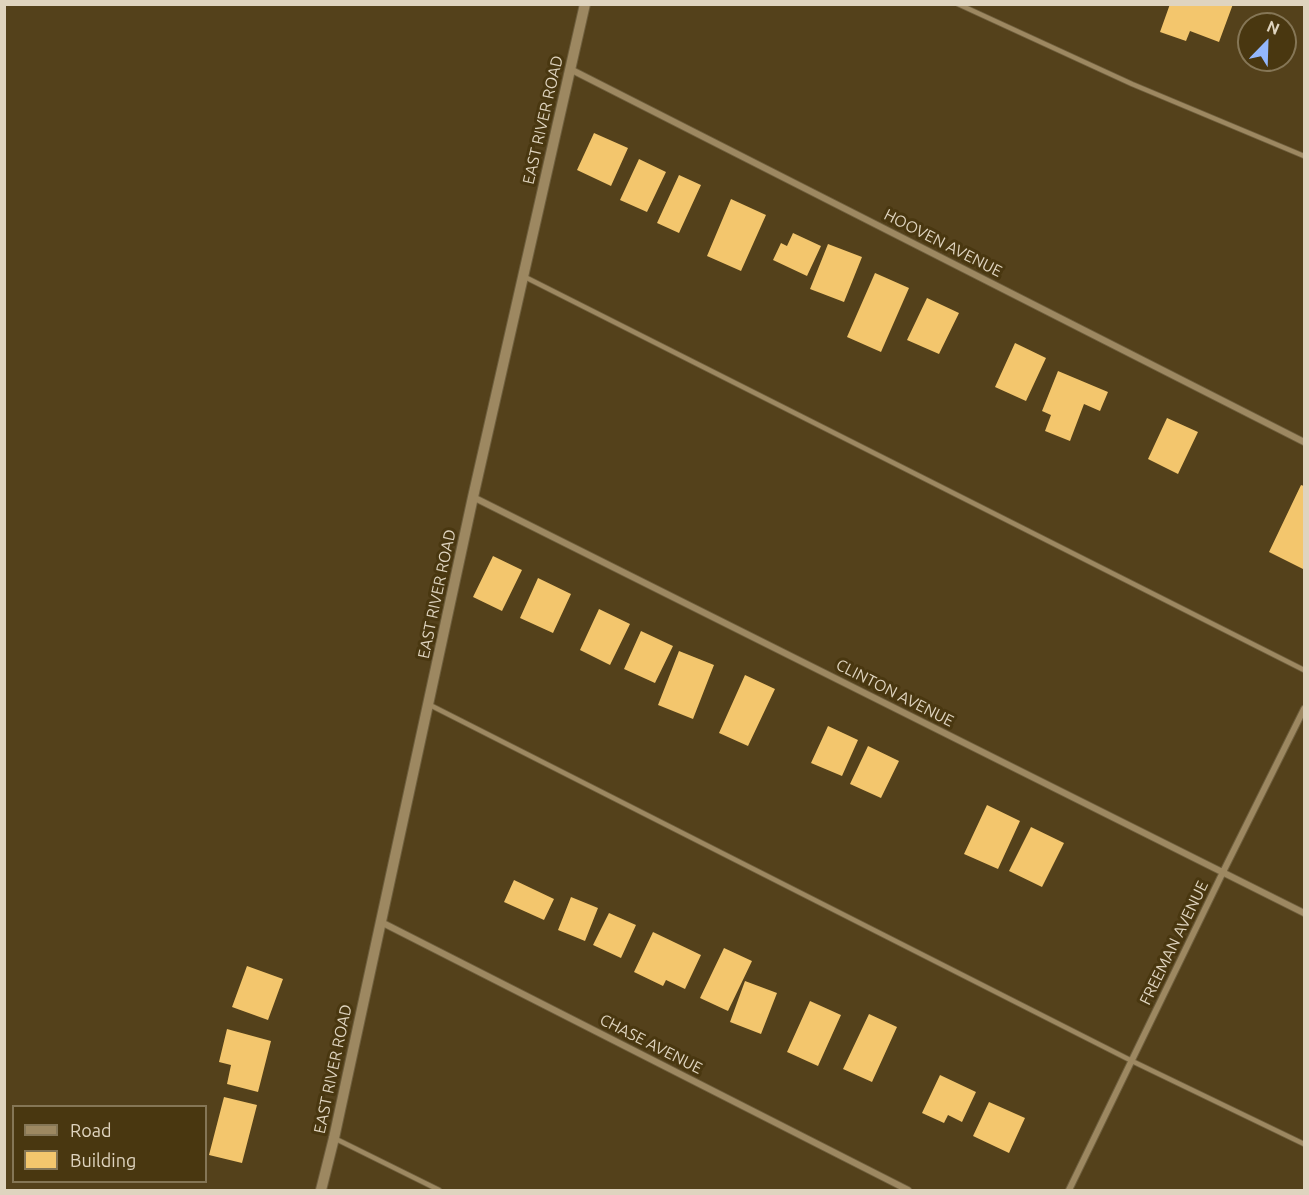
<!DOCTYPE html>
<style>
body{margin:0}
#map{position:relative;width:1309px;height:1195px;overflow:hidden;background:#54411b;font-family:Ubuntu,sans-serif}
canvas{display:block}
.frame{position:absolute;inset:0;border:6px solid #dfd4bf;pointer-events:none}
.legend{position:absolute;left:12px;top:1105px;width:195px;height:78px;box-sizing:border-box;background:#493710;border:2px solid #857656;margin:0;padding:8px 10px;list-style:none;font-size:18px;color:#dfd4bf}
.legend li{display:flex;align-items:center;gap:12px;height:30px}
.legend b{width:30px;border:2px solid #857656}
.north{position:absolute;left:1237px;top:12px;width:60px;height:60px;box-sizing:border-box;background:#493710;border:2px solid #857656;border-radius:50%;rotate:23deg;font-size:16px;font-weight:700;line-height:24px;text-align:center;color:#dfd4bf}
.north::after{content:'';display:block;margin:auto;width:21px;height:27px;background:#93b7fd;clip-path:polygon(50% 0,100% 100%,50% 72%,0 100%)}
</style>
<div id="map">
<canvas width="1309" height="1195"></canvas>
<div class="frame"></div>
<ul class="legend">
<li><b style="height:8px;background:#9d8861"></b>Road</li>
<li><b style="height:16px;background:#f3c66d"></b>Building</li>
</ul>
<div class="north">N</div>
</div>
<script>
const ctx = document.querySelector('canvas').getContext('2d');
ctx.lineJoin = 'round';
function paint(path, color) {
  ctx.fillStyle = color;
  ctx.fill(path, 'evenodd');
}
function strokePath(path, color, width, dash) {
  ctx.strokeStyle = color;
  ctx.lineWidth = width;
  ctx.lineCap = dash ? 'butt' : 'round';
  ctx.setLineDash(dash || []);
  ctx.stroke(path);
}
function label(font, color, halo, rows, align = 'center') {
  ctx.font = font + ' Ubuntu,sans-serif';
  ctx.lineWidth = 6;
  ctx.setLineDash([]);
  ctx.textBaseline = 'middle';
  ctx.strokeStyle = halo;
  ctx.fillStyle = color;
  for (const [text, x, y, turn = 0] of rows) {
    ctx.save();
    ctx.translate(x, y);
    ctx.rotate((+turn || 0) * Math.PI / 180);
    ctx.textAlign = isNaN(turn) ? turn : align;
    if (halo) ctx.strokeText(text, 0, 0);
    ctx.fillText(text, 0, 0);
    ctx.restore();
  }
}
const building = new Path2D(`
 M1170,4H1233L1219,42L1190,31L1186,41L1160,32Z
 M594,133L628,148L611,186L577,170Z
 M639,159L666,172L647,212L620,200Z
 M679,175L701,185L679,233L657,223Z
 M731,199L766,215L741,271L707,256Z
 M793,233L821,246L807,276L773,260L781,243L787,246Z
 M828,244L862,257L844,302L810,289Z
 M875,273L909,288L881,352L847,337Z
 M927,298L959,313L939,354L907,340Z
 M1015,343L1046,358L1026,401L995,387Z
 M1058,371L1108,392L1100,411L1084,404L1070,441L1045,431L1051,415L1042,411Z
 M1167,418L1198,432L1178,474L1148,459Z
 M1301,485L1304,486V565L1303,569L1269,552Z
 M493,556L522,570L502,611L473,597Z
 M538,578L571,594L553,633L520,618Z
 M599,609L630,624L610,665L580,650Z
 M641,631L673,646L655,683L624,669Z
 M679,651L714,665L693,719L658,705Z
 M745,675L775,689L748,746L719,733Z
 M828,726L858,740L842,776L811,763Z
 M868,746L899,761L881,798L850,784Z
 M987,805L1020,821L998,869L964,854Z
 M1031,827L1064,843L1042,887L1009,871Z
 M514,880L554,899L544,920L504,902Z
 M571,897L598,908L585,941L558,930Z
 M609,913L636,925L621,958L593,945Z
 M653,932L701,955L685,989L666,980L663,986L634,972Z
 M724,948L752,961L728,1011L700,998Z
 M247,966L283,979L268,1020L232,1007Z
 M745,981L777,993L761,1034L730,1022Z
 M810,1001L841,1015L818,1066L787,1052Z
 M869,1014L897,1027L872,1082L843,1069Z
 M227,1029L271,1041L258,1092L227,1084L231,1065L219,1062Z
 M940,1075L976,1092L962,1122L948,1115L944,1123L922,1113Z
 M224,1097L257,1105L242,1163L209,1155Z
 M989,1102L1025,1118L1009,1153L973,1136Z`);
const service = new Path2D(`
 M958,4L1132,84L1304,156
 M525,277L1304,670
 M428,704L1132,1061L1304,1144
 M334,1138L439,1190`);
const minor = new Path2D(`
 M570,69L1304,442
 M473,497L1304,913
 M381,922L908,1190
 M1069,1190L1223,872L1304,709`);
const tertiary = new Path2D(`
 M321,1190L334,1138L473,497L585,4`);
const streetNames = [
 ["EAST RIVER ROAD",543,120,-77],
 ["HOOVEN AVENUE",943,243,27],
 ["EAST RIVER ROAD",437,594,-78],
 ["CLINTON AVENUE",895,693,27],
 ["FREEMAN AVENUE",1174,943,-64],
 ["CHASE AVENUE",651,1044,27],
 ["EAST RIVER ROAD",333,1069,-78]
];
paint(building, '#f3c66d');
strokePath(service, '#6e5e3d', 6);
strokePath(minor, '#6e5e3d', 8);
strokePath(tertiary, '#6e5e3d', 12);
strokePath(service, '#9d8861', 4.5);
strokePath(minor, '#9d8861', 6);
strokePath(tertiary, '#9d8861', 10);
label('16px', '#dfd4bf', '#493710', streetNames);
</script>
